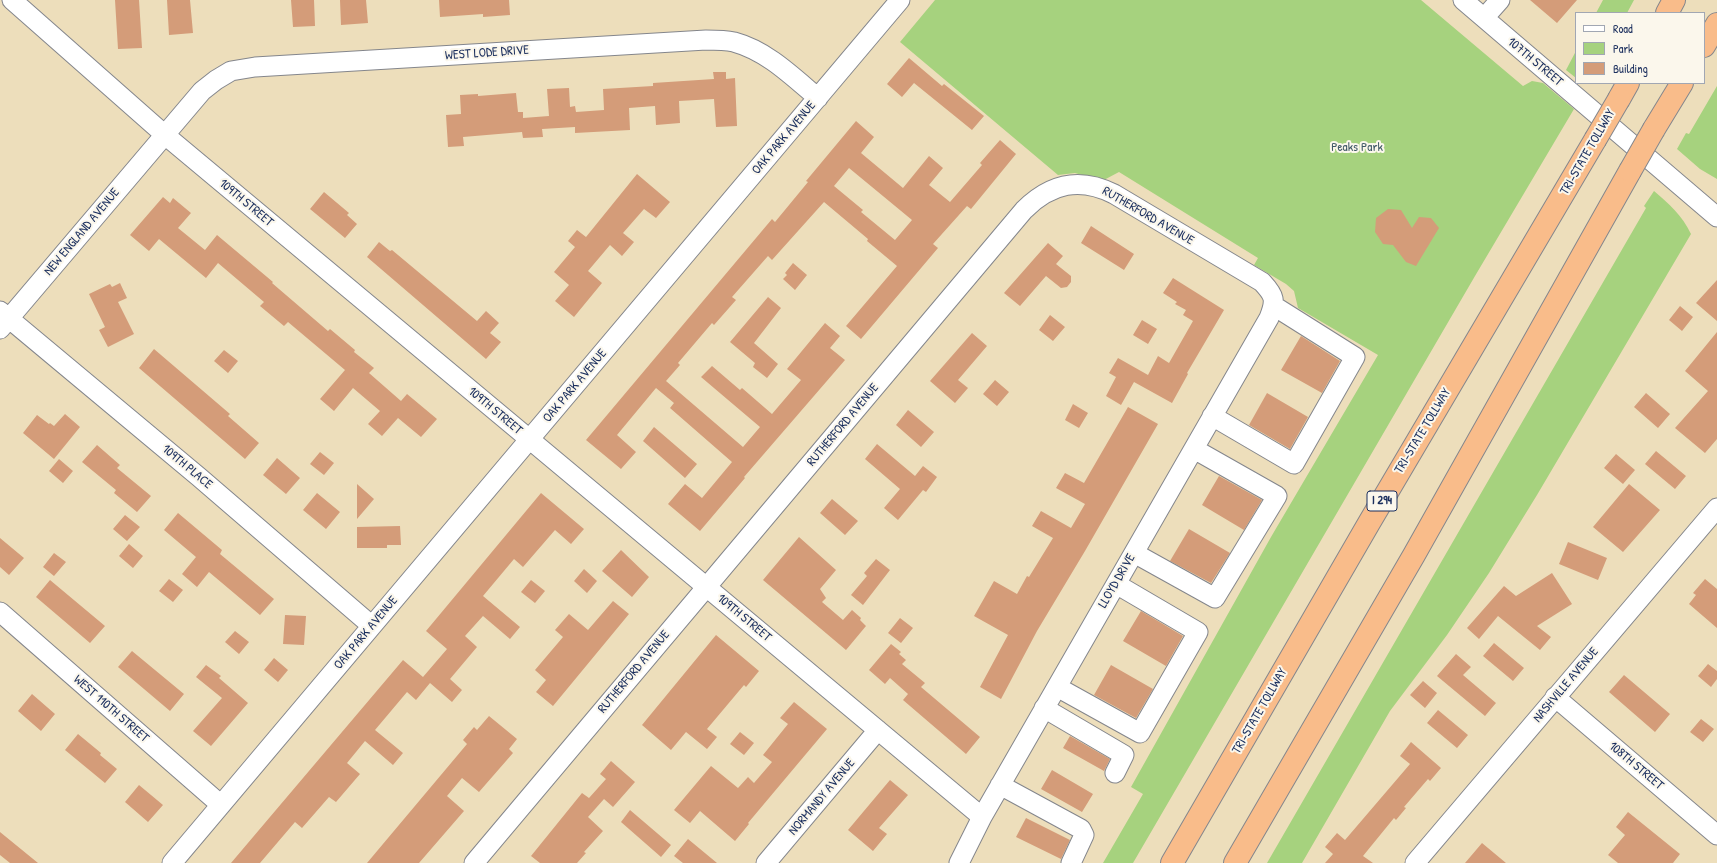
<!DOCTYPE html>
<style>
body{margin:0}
#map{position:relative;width:1717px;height:863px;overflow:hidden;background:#eddebb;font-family:"Patrick Hand",sans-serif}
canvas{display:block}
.legend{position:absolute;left:1575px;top:12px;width:130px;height:72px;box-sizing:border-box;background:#fbf7ec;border:1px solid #a1a7b3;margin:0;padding:5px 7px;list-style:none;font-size:12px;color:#1b2f5e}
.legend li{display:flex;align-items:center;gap:8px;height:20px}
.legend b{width:20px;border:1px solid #a1a7b3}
</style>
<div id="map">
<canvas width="1717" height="863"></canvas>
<ul class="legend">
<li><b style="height:5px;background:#fff"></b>Road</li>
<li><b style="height:11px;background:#a6d27e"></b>Park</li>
<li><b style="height:11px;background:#d49c79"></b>Building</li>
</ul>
</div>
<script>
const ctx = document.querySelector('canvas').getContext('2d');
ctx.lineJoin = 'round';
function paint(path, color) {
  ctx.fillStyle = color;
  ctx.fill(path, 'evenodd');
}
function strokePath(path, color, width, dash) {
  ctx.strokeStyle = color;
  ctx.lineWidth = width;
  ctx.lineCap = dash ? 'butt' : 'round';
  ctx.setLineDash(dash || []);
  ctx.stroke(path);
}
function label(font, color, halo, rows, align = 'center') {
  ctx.font = font + ' "Patrick Hand",sans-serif';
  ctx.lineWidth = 4;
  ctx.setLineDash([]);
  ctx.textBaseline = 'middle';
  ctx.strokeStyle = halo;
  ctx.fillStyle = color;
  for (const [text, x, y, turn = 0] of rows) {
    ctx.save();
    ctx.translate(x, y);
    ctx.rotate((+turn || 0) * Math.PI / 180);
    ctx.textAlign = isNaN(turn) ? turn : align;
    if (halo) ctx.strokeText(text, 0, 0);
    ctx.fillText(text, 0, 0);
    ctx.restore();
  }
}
const green = new Path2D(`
 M935,0H1421L1523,86L1532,81L1543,83L1574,109L1475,276L1133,863H1103L1143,794L1131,787L1271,537L1378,355L1298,308L1294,291L1286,284L1254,265L1258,258L1119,172L1102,181L1075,173L1058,175L900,42Z
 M1603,0H1634L1627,13H1596Z
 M1576,51V78L1566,70Z
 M1717,86V179L1700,169L1677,149L1686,133L1689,134Z
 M1654,191C1669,204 1682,215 1691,234L1537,495L1489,573L1447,635L1390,711L1302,863H1267L1646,208L1644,206Z`);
const building = new Path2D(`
 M115,0H139L142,48L118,49Z
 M167,0H190L193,33L169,35Z
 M291,0H314L315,26L293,27Z
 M340,0H366L368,23L341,25Z
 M439,0H509L510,15L483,17V14L440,17Z
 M1530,0H1577L1557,23Z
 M909,58L942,86L944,84L984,116L972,130L914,83L902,97L887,84Z
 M713,72H726V79L735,78L737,126L716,127L714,99L679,101L680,123L656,125L655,106L629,108L630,130L575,133V127L542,129L543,137L523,138L522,132L463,137L464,146L448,147L446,115L461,114L460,95L478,94V96L516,93L518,112H523V118L549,116L547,89L569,88L570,107L575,106L576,112L604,110L603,89L653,86V83L714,79Z
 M856,121L874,137L861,153L903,188L929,156L943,168L929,185L950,202L982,165L980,163L1000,140L1016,154L971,209L967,206L933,244L938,248L861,339L846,326L897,266L867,241L868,239L824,202L772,260L768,256L732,297L736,300L714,325L712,323L678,363L680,365L666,381L743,447L760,427L701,377L712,366L740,390L742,388L772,414L801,380L787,369L825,323L840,336L830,348L845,360L744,477L745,478L700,531L668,504L685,484L702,498L732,462L670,408L674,403L656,388L617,435L636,452L621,469L586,440L772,219L775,222L808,182L806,181ZM849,168L912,220L895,240L861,212L863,210L834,186Z
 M637,174L670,202L656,218L644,209L623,233L634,242L622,256L610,245L588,271L602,283L574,317L555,301L569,285L554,272L575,247L568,241L577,230L586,237Z
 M324,192L349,213L347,215L357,224L345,238L310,209Z
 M163,197L170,203L173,198L191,213L178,228L205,250L217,235L273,282L272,283L328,331L330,329L355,350L354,352L374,368L369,373L401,401L407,394L437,419L421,437L398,418L382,436L368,424L380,411L353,388L334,411L320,399L345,370L288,322L284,326L260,306L264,302L218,263L206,278L159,239L149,251L130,235Z
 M1388,209L1401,210L1412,228L1419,217L1431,218L1439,228L1416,266L1406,262L1393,245L1383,244L1375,232L1376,218Z
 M1091,226L1134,254L1124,270L1081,243Z
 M379,242L390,251L392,250L477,321L486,311L499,323L490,333L501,342L486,359L367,257Z
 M1048,243L1063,256L1056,264L1071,276V282L1067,287L1061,288L1046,276L1020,306L1004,293Z
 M793,263L807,275L795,290L783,279L787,275L785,273Z
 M1173,278L1224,310L1187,373L1188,374L1172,403L1134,382L1121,405L1106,396L1116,377L1109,373L1118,358L1148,375L1158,356L1169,363L1193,321L1183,315L1186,310L1175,304L1177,302L1163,293Z
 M1717,280V321L1696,303Z
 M120,283L127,298L118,302L134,334L108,347L99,330L105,327L89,294L110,284L112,287Z
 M768,297L781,308L754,343L778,364L767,378L753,367L755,363L730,342Z
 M1680,306L1693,317L1682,331L1669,320Z
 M1050,315L1065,327L1053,341L1039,330Z
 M1142,320L1157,329L1148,344L1133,335Z
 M1717,332V439L1705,453L1675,428L1708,391L1685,371Z
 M972,333L987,346L958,380L968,388L955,403L930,381Z
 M1301,336L1340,361L1322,393L1281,370Z
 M154,349L230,414L228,416L259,443L245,459L139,368Z
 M224,350L238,361L228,373L214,361Z
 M995,380L1009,392L997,406L983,394Z
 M1267,393L1308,417L1290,449L1249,425Z
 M1646,393L1670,414L1658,428L1634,407Z
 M1073,404L1088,413L1079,428L1065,420Z
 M1128,407L1158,424L1085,551L1037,631L1001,699L980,687L1008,635L974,616L994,581L1017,594L1027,576L1029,577L1053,538L1032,526L1041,511L1071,528L1085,504L1056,488L1065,473L1084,483Z
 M908,410L934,432L921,447L896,425Z
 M65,414L80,427L54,459L23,433L37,415L49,424L50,423L54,426Z
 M654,427L697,464L685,478L643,441Z
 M877,444L915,476L923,466L937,477L926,492L923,490L898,520L884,508L900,489L865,459Z
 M97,445L120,465L117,468L151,496L137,512L114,493L116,490L82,462Z
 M1656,451L1686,476L1675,489L1645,464Z
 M320,452L334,463L324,475L310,464Z
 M1616,454L1635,470L1623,484L1604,468Z
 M277,458L300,478L286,494L263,475Z
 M59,459L73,471L63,483L49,471Z
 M1219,476L1262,500L1244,530L1202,505Z
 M357,484L374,499L357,519Z
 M1629,484L1660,510L1623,552L1593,527Z
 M317,493L340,512L326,529L303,510Z
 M541,493L584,529L571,544L555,530L523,567L514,559L483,596L520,627L510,639L483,616L465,636L477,647L450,679L462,690L452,702L430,683L416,700L407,692L375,730L403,753L393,765L365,741L347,763L360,774L336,802L329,797L302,828L295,822L260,863H231L403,660L423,677L447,649L426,631Z
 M832,499L858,521L845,535L820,513Z
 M178,513L222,550L220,554L274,599L260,615L209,572L197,587L182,574L196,557L164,530Z
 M125,515L140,527L127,541L113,529Z
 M400,526L401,545H387V548H357V527Z
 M1189,529L1230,553L1211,583L1170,561Z
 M799,537L836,570L820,589L826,598L822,602L843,620L852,610L861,618L860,620L866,626L846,650L763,580Z
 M0,538L24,558L9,575L0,567Z
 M1568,542L1607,558L1598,580L1559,564Z
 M129,544L143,556L133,568L119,556Z
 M621,550L649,577L632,597L602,571Z
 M54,553L66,562L54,576L43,567Z
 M876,559L890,570L863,605L851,595L867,576L864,573Z
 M584,569L597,581L587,593L574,581Z
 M1552,573L1572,604L1537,626L1551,637L1540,650L1498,616L1479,639L1467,628L1504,586L1516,596Z
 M169,579L183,590L173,602L159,591Z
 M1705,579L1717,589V628L1689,604L1696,595L1693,593Z
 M50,580L105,626L90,643L36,597Z
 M531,580L545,591L535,603L521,592Z
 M613,601L629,614L553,706L536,692L546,680L535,670L563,637L555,630L569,614L588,630Z
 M1141,611L1183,636L1166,666L1123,641Z
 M285,615L306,616L304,645L283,644Z
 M900,618L913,628L901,643L888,633Z
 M235,631L249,642L239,654L225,642Z
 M716,635L759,671L746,687L744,685L707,729L717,737L707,749L686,732L671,750L642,725Z
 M1494,643L1524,668L1513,681L1483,656Z
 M891,644L901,652L899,654L906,660L902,664L925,683L921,687L980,737L966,754L903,700L908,694L890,678L885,684L869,670Z
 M132,651L184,694L170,711L118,667Z
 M1456,654L1471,667L1463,675L1496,703L1485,716L1437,676Z
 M274,658L288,670L278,682L264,670Z
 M1708,664L1717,671V679L1711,687L1698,676Z
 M206,665L221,676L219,678L248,703L211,746L193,731L222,698L196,677Z
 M1111,665L1153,689L1136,718L1094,695Z
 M1624,675L1670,714L1655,732L1609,692Z
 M1423,681L1437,693L1425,708L1410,695Z
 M32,694L55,714L41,731L18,711Z
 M794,702L827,729L748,823L749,824L735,841L700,811L690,823L674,810L711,766L738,788L748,777L754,783L772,762L763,755L788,724L780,718Z
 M1438,710L1468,735L1457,748L1427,723Z
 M489,716L517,739L509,749L513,753L479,792L462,778L447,796L464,811L419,863H367L467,744L463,740L474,727L477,730Z
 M1701,719L1714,729L1703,742L1690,732Z
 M740,732L754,743L744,755L730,744Z
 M78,734L101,753L100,755L117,769L105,783L65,750Z
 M1070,736L1110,759L1104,771L1063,748Z
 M1411,742L1441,768L1430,781L1428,779L1404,807L1406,808L1396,820L1394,818L1363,856L1373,863H1325L1333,854L1325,847L1337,833L1345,840L1410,764L1400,756Z
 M611,761L635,782L613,807L604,799L588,817L603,831L584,852L586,853L577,863H540L531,856L582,793L589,798L606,779L600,774Z
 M1052,770L1093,794L1082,812L1041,789Z
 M890,780L908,795L879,828L887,834L873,851L848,830Z
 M139,785L163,805L148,822L125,802Z
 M630,810L671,845L661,857L621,822Z
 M1628,812L1680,854L1673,863H1618L1608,855L1625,835L1616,827Z
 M1026,818L1070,840L1061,859L1016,837Z
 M0,832L38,863H10L0,855Z
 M688,839L717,863H683L674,856Z
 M1482,843L1506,863H1465Z`);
const minor = new Path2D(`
 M12,0L165,135L982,817
 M1463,0L1717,217
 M1484,18L1500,0
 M0,311L199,477L372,626
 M0,329L202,91L216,80L231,71L255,67L706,40C715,40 725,40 734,42C767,51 792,76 818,98
 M1212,416L1294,464L1355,357L1274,306
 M1134,553L1215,598L1277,496L1194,449
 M0,612L221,805
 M1057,687L1140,733L1198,632L1116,584
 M1555,697L1717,835
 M1044,708L1124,755L1115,773
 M1000,785L1081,829L1084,835L1071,863
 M172,863L900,0
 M474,863L1024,210C1051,183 1080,177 1114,194L1262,282C1275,296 1276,300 1269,318L982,817L959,863
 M766,863L878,730
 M1415,863L1717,508`);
const highway = new Path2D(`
 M1667,13L1674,0
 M1704,46L1717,24
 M1619,99L1628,83
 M1654,129L1682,83
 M1172,863L1369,523L1595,140
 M1235,863L1414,555L1630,171`);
const highwayBridge = new Path2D(`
 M1595,140L1619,99
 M1630,171L1654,129`);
const shields = [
 [1382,501,30]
];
const shieldNames = [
 ["I 294",1382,501]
];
const streetNames = [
 ["WEST LODE DRIVE",487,53,-4],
 ["107TH STREET",1535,62,40],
 ["OAK PARK AVENUE",784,138,-50],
 ["TRI-STATE TOLLWAY",1588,152,-60],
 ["109TH STREET",246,203,40],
 ["RUTHERFORD AVENUE",1148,216,30],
 ["NEW ENGLAND AVENUE",82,232,-50],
 ["OAK PARK AVENUE",575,386,-50],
 ["109TH STREET",495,411,40],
 ["RUTHERFORD AVENUE",843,425,-50],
 ["TRI-STATE TOLLWAY",1423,431,-59],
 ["109TH PLACE",187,467,40],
 ["LLOYD DRIVE",1117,581,-60],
 ["109TH STREET",744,618,40],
 ["OAK PARK AVENUE",366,633,-50],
 ["RUTHERFORD AVENUE",634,672,-50],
 ["NASHVILLE AVENUE",1566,685,-50],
 ["WEST 110TH STREET",111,709,41],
 ["TRI-STATE TOLLWAY",1260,711,-60],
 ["108TH STREET",1636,766,40],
 ["NORMANDY AVENUE",822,797,-50]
];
const parkNames = [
 ["Peaks Park",1357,148]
];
paint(green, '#a6d27e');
paint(building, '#d49c79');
strokePath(minor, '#84868c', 21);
strokePath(highway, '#84868c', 24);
strokePath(minor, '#fff', 19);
strokePath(highway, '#f9bc8a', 22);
strokePath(highwayBridge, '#84868c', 24, []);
strokePath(highwayBridge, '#f9bc8a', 22);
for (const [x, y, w] of shields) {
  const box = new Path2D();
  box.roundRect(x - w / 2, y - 10, w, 20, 3);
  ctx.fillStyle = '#fbf7ec';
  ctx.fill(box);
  strokePath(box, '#1b2f5e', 1);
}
label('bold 12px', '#1b2f5e', null, shieldNames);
label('13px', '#1b2f5e', '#fbf7ec', streetNames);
label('13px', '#3e5866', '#fbf7ec', parkNames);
</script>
